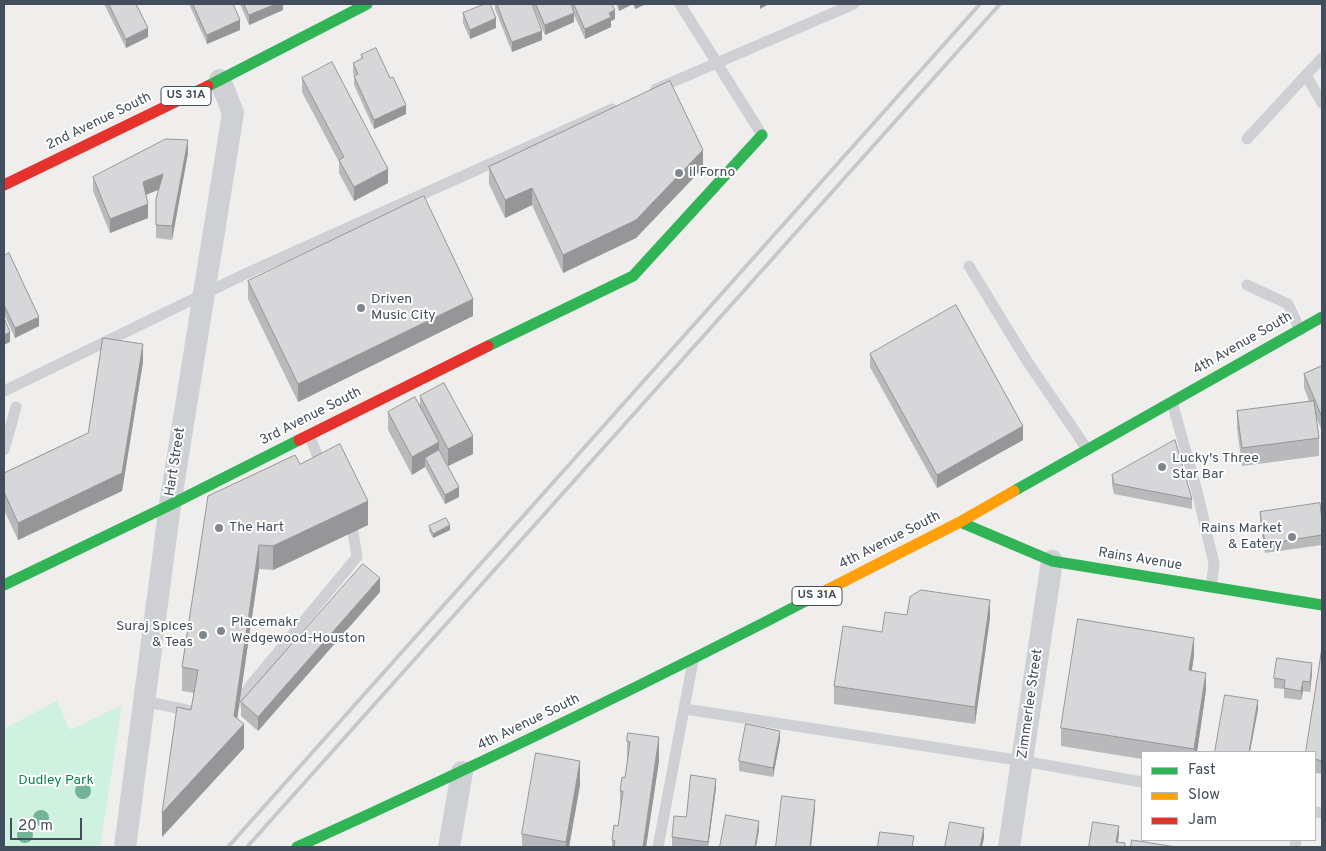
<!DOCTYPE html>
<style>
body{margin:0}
#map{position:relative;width:1326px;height:851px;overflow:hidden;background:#efeeed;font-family:Overpass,sans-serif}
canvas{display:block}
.frame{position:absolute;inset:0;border:5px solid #434e5c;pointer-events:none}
.legend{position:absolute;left:1141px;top:751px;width:175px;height:90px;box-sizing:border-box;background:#fff;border:1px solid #b4b8be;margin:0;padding:6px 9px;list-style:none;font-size:15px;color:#434e5c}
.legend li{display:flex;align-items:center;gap:10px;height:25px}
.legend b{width:25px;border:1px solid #b4b8be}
.scale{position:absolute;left:10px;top:818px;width:72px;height:22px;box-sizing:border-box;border:2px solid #434e5c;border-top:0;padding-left:6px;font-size:15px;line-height:18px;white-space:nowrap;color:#434e5c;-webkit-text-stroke:4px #fff;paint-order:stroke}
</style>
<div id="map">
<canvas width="1326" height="851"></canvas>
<div class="frame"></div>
<ul class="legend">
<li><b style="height:6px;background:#30b455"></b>Fast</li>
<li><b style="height:6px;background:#ff9f0a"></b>Slow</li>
<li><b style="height:6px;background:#e5322d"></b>Jam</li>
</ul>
<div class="scale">20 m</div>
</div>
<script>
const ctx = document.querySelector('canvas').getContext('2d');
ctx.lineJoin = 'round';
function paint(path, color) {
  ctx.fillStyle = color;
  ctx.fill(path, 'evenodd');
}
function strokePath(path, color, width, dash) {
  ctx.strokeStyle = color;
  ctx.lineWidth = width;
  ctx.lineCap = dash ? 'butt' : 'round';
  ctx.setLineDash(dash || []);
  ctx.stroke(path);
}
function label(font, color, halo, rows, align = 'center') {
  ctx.font = font + ' Overpass,sans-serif';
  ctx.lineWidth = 4;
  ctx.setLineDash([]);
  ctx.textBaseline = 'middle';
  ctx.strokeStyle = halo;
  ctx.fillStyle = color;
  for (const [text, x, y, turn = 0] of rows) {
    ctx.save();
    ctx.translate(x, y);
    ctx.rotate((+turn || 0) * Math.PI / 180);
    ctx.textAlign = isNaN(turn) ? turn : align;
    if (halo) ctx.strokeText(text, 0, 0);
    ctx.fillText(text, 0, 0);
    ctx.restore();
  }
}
const green = new Path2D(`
 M57,701L70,730L122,705L100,847H4V729Z`);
const lane = new Path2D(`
 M680,4L762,135
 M1322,58L1306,75L1322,103
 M656,89L854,4
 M1247,139L1306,75
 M969,266L1027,361L1087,449
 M1247,285L1288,304L1300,330
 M4,391L245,274L612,109
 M1172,402L1197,491L1214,564L1211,587
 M309,435L323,469
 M4,450L16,407
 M144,701L191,711
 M240,701L250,686L357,557L353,532
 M685,709L1023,761L1142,782
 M1315,812L1322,813
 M658,847L693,661
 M1295,847L1296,840`);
const street = new Path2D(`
 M125,847L170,505L233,113L220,80
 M449,847L462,772
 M1009,847L1052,561`);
const fast = new Path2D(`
 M208,86L367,4
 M488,346L633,276L762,135
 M1014,491L1322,317
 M960,522L1052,561L1322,605
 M4,585L170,505L299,440
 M297,847C476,766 653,681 827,590`);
const slow = new Path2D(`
 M827,590L960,522L1014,491`);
const jam = new Path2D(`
 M4,185L208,86
 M299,440L488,346`);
const rail = new Path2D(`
 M228,847L980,4
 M247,847L1000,4`);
const trees = [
 [83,791],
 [41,818],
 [25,835]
];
const wall = new Path2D(`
 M104,4H136L148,37L126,48Z
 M189,4H233L240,30L207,44Z
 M240,4H283V10L249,25Z
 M495,4H532L542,40L512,52L495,9Z
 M532,4H612L615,19L611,21V27L585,39L574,15V22L545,35Z
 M616,4H646L635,9L633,4L619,11Z
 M463,13L496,28L470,39L463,23Z
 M361,55L406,114L374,129L354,85V76L353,72V63L361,59Z
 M302,78L388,183L354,201L339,173V162L302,92Z
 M188,153L172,240L156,238V199L159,189L146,195L148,218L110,233L93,191V177Z
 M489,167L703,168L636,238L563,273L532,205L505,218L489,184Z
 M4,256L39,326L15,338L4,314Z
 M248,281L473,316L298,402L248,299Z
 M870,354L1023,440L937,488L870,367Z
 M143,362L122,491L18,540L4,510V473L88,433Z
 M1322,366V431L1316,417L1319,438V456L1242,466L1237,428V411L1309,401L1304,388V374Z
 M420,396L473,454L448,466L439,449L459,497L445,504L425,467L412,475L388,430V412L420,406Z
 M300,464L368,525L273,570L259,569L237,719L244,748L162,837L194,693L182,691V667Z
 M1112,475L1192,499V509L1114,494L1112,485Z
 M1260,512L1322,520V545L1265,553L1260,521Z
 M429,526L450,530L433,538L429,531Z
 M380,592L258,731L241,716V702Z
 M907,615L990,618L975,724L834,704V686L882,632Z
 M1322,648V774L1315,773V752Z
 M1194,655L1192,670L1206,690L1197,752H1142V759L1061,746V728Z
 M1312,673L1310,692L1303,691L1301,700L1284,698V689L1274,688V678Z
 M628,733L659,761L646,847H612V840L618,826L620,810V791L625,778L627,765V741Z
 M780,740L773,777L739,771V761Z
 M580,785L569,847H522V834Z
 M716,788L708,847H672V837L686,817Z`);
const shadedWall = new Path2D(`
 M276,4H283V10L249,25V15Z
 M619,4H633L619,11Z
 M635,4H646L635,9Z
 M760,4H769L760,9Z
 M615,10V19L611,21V27L585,39V29L609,13Z
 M574,13V22L545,35V25Z
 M496,18V28L470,39V30Z
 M240,20V30L207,44V35Z
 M148,28V37L126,48V39Z
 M542,31V40L512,52V42Z
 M406,105V114L374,129V120Z
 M188,140V153L172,240V226Z
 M703,150V168L636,238L563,273V255Z
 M388,169V183L354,201V187Z
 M163,174V188L143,196V182Z
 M532,188V205L505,218V200Z
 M148,204V218L110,233V219Z
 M473,299V316L298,402V384Z
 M39,317V326L15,338V328Z
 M10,332V342L4,345V335Z
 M143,344V362L122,491L18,540V523L122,473Z
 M1023,426V440L937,488V475Z
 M473,436V454L448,466V449Z
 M439,442V460L425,458V467L412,475V457Z
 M459,487V497L445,504V495Z
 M368,501V525L273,570V546Z
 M450,525V530L433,538V534Z
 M259,545V569L235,733L244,724V748L162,837V813L234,716Z
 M380,578V592L258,731V717Z
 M990,600V618L975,724V707Z
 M1194,638V655L1189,688V670Z
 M1312,663V673L1310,692V682Z
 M1206,673V690L1197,752H1194Z
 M1303,681V691L1301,700V691Z
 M1258,700V710L1250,752H1249Z
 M780,731V740L773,777V768Z
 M659,737V761L646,847H643Z
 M580,761V785L569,847H566V842Z
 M716,779V788L708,847V842Z
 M815,800V810L811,847H810Z
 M759,821V831L756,847H755Z
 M1119,826V835L1117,847L1116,842Z
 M984,828V838L982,847H980Z`);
const building = new Path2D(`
 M109,4H136L148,28L126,39Z
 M193,4H233L240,20L207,35Z
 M244,4H276L249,15Z
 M485,4H490L496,18L470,30L463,13Z
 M497,4H532L542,31L512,42Z
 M536,4H571L574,13L545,25Z
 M574,4H612L615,10L609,13L611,17L585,29Z
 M376,48L390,78L393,77L406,105L374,120L354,76L358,74L353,63L363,58L361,55Z
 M332,62L388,169L354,187L339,160L344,157L302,78Z
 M670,81L703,150L636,220L563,255L532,188L505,200L489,167Z
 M166,139L188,140L172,226L156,225V199L163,174L143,182L148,204L110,219L93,177Z
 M424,196L473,299L298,384L248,281Z
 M9,253L39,317L15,328L4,305V256Z
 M956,305L1023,426L937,475L870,354Z
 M4,318L10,332L4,335Z
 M103,338L143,344L122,473L18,523L4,492V473L88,433Z
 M1322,366V417L1304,374Z
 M444,383L473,436L448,449L420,396Z
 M415,397L439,442L412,457L388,412Z
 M1314,401L1319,438L1242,448L1237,411Z
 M1175,440L1192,499L1114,484L1112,475Z
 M340,444L368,501L273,546L259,545L234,716L244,724L162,813L177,707L191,710L198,670L182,667L208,496L295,455L300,464Z
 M439,450L459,487L445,495L425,458Z
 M1320,503L1322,520V535L1265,544L1260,512Z
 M446,518L450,525L433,534L429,526Z
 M363,564L380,578L258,717L241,702Z
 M921,590L990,600L975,707L834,686L843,626L882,632L885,612L907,615L910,597Z
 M1078,619L1194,638L1189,670L1206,673L1194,749L1061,728Z
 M1322,648V761L1315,759V752H1306Z
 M1277,658L1312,663L1310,682L1303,681L1301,691L1284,688L1285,680L1274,678Z
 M1225,695L1258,700L1249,752H1215Z
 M746,724L780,731L773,768L739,761Z
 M628,733L659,737L643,847H614L615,841L612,840L614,825L618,826L623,791H620L622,777L625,778L630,742L627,741Z
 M536,753L580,761L566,842L522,834Z
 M691,775L716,779L708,842L672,837L674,816L686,817Z
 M782,796L815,800L810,847H776Z
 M726,815L759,821L755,847H720Z
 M950,822L984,828L980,847H945Z
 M1093,822L1119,826L1116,842L1125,843V847H1089Z
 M880,832L914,836L912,847H878Z
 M1132,840L1176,847H1131Z`);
const markers = [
 [679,173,5,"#7f868f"],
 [361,308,5,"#7f868f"],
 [1162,467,5,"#7f868f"],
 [219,528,5,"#7f868f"],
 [1292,537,5,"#7f868f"],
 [221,631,5,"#7f868f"],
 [203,635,5,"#7f868f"]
];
const shields = [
 [186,96,50],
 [817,596,50]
];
const shieldNames = [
 ["US 31A",186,96],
 ["US 31A",817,596]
];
const streetNames = [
 ["2nd Avenue South",99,122,-26],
 ["4th Avenue South",1243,344,-30],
 ["3rd Avenue South",311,417,-27],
 ["Hart Street",176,462,-81],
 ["4th Avenue South",890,541,-27],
 ["Rains Avenue",1140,560,9],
 ["Zimmerlee Street",1031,704,-82],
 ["4th Avenue South",529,723,-26]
];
const poiNames = [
 ["il Forno",689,173],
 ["Driven",371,300],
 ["Music City",371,316],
 ["Lucky's Three",1172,459],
 ["Star Bar",1172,475],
 ["The Hart",229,528],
 ["Rains Market",1282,529,"right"],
 ["& Eatery",1282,545,"right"],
 ["Placemakr",231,623],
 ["Wedgewood-Houston",231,639],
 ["Suraj Spices",193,627,"right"],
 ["& Teas",193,643,"right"]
];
const parkNames = [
 ["Dudley Park",56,781]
];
paint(green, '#cff1df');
strokePath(lane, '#ced0d4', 11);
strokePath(street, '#ced0d4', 22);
strokePath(fast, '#30b455', 11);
strokePath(slow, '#ff9f0a', 11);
strokePath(jam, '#e5322d', 11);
strokePath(rail, '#c6c8ca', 4);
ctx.fillStyle = '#73b499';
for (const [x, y] of trees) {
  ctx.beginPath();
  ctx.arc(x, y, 8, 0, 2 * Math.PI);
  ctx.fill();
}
paint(wall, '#b9b9bb');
paint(shadedWall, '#969698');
paint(building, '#d7d7d9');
strokePath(building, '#969698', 1);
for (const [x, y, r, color] of markers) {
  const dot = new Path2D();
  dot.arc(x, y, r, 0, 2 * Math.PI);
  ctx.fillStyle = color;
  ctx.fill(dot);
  strokePath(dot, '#fff', 2);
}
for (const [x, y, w] of shields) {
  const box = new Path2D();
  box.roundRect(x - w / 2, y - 9.5, w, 19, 4);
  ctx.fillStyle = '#fff';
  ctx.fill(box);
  strokePath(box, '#434e5c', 1);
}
label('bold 12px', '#434e5c', null, shieldNames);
label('14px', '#434e5c', '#fff', streetNames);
label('14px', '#434e5c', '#fff', poiNames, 'left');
label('14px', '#0d8555', '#fff', parkNames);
</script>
